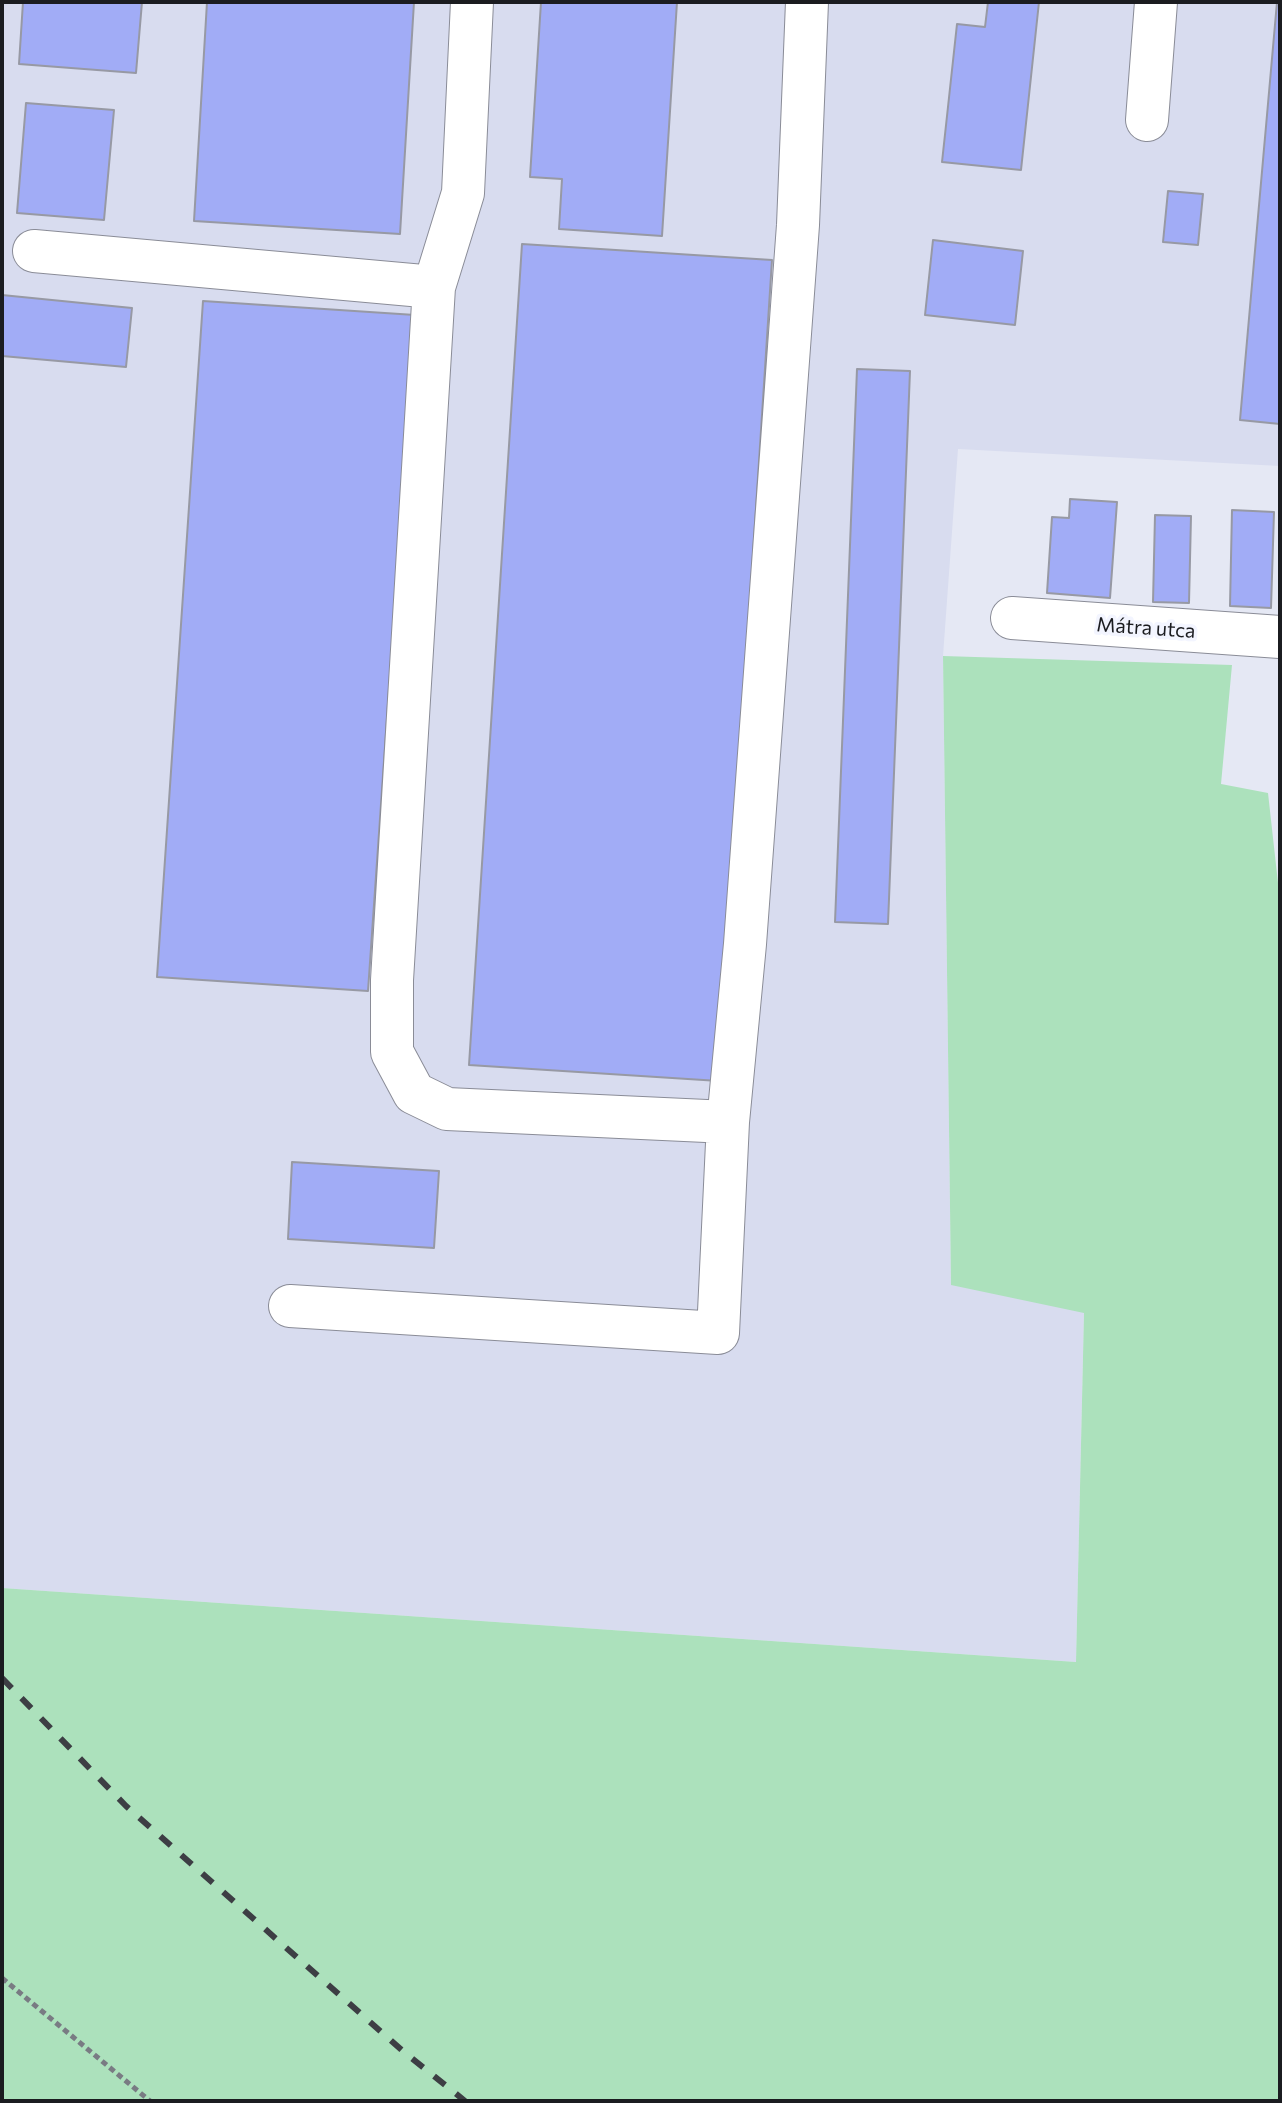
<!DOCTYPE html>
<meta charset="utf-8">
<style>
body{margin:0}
#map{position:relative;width:1282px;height:2103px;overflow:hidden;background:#e5e8f4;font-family:Commissioner,sans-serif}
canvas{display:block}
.frame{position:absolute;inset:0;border:4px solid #1b1c20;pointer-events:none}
</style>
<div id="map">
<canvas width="1282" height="2103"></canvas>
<div class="frame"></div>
</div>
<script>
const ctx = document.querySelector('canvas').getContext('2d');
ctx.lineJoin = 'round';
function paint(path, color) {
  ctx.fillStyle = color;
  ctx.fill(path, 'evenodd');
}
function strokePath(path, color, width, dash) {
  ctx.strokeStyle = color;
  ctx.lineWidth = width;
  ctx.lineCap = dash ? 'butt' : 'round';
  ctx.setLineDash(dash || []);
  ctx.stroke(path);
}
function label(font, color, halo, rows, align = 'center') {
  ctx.font = font + ' Commissioner,sans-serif';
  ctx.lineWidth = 7;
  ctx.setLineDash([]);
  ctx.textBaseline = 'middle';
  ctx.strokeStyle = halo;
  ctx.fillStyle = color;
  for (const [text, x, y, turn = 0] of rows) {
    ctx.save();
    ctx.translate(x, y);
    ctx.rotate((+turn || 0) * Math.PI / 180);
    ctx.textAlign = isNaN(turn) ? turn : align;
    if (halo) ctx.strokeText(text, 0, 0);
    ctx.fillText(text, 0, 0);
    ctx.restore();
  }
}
const built = new Path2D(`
 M2,2H1280V466L958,449L943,656L951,1284L1084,1312L1076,1662L2,1588Z`);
const green = new Path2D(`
 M943,656L1232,665L1221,784L1268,793L1280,901V2101H2V1588L1076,1662L1084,1313L951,1285Z`);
const building = new Path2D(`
 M23,2H142L136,73L19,64Z
 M207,2H414L400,234L194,221Z
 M541,2H677L662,236L559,229L562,179L530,177Z
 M988,2H1039L1021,170L942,162L957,24L985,27Z
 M1277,2H1280V424L1240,420Z
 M26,103L114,110L104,220L17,213Z
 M1168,191L1203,194L1198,245L1163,242Z
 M933,240L1023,251L1015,325L925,315Z
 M522,244L772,260L719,1081L469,1065Z
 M2,295L132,308L126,367L2,356Z
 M203,301L415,315L368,991L157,977Z
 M857,369L910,371L888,924L835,922Z
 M1070,499L1117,502L1110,598L1047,593L1052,517L1069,518Z
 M1232,510L1274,512L1271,608L1230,606Z
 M1155,515L1191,516L1189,603L1153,602Z
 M292,1162L439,1171L434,1248L288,1239Z`);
const path = new Path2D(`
 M2,1978L150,2101`);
const minor = new Path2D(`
 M472,2L463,193L434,287L392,980V1052L414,1093L447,1109L728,1122
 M1147,120L1156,2
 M34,251L434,287
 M1012,618L1280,637
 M290,1306L718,1333L728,1122L745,944L798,225L807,2`);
const rail = new Path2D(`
 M2,1678L126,1806L404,2052L465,2101`);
const streetNames = [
 ["Mátra utca",1146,628,4]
];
paint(built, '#d8dcef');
paint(green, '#ace1bc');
paint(building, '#a1acf6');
strokePath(building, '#9799a4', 2);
strokePath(minor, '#8a8c97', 44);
strokePath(path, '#797b83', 5, [6, 4]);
strokePath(minor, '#fff', 42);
strokePath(rail, '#3d3e44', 6, [14, 14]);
label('20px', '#1b1c20', '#f3f5ff', streetNames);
</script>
